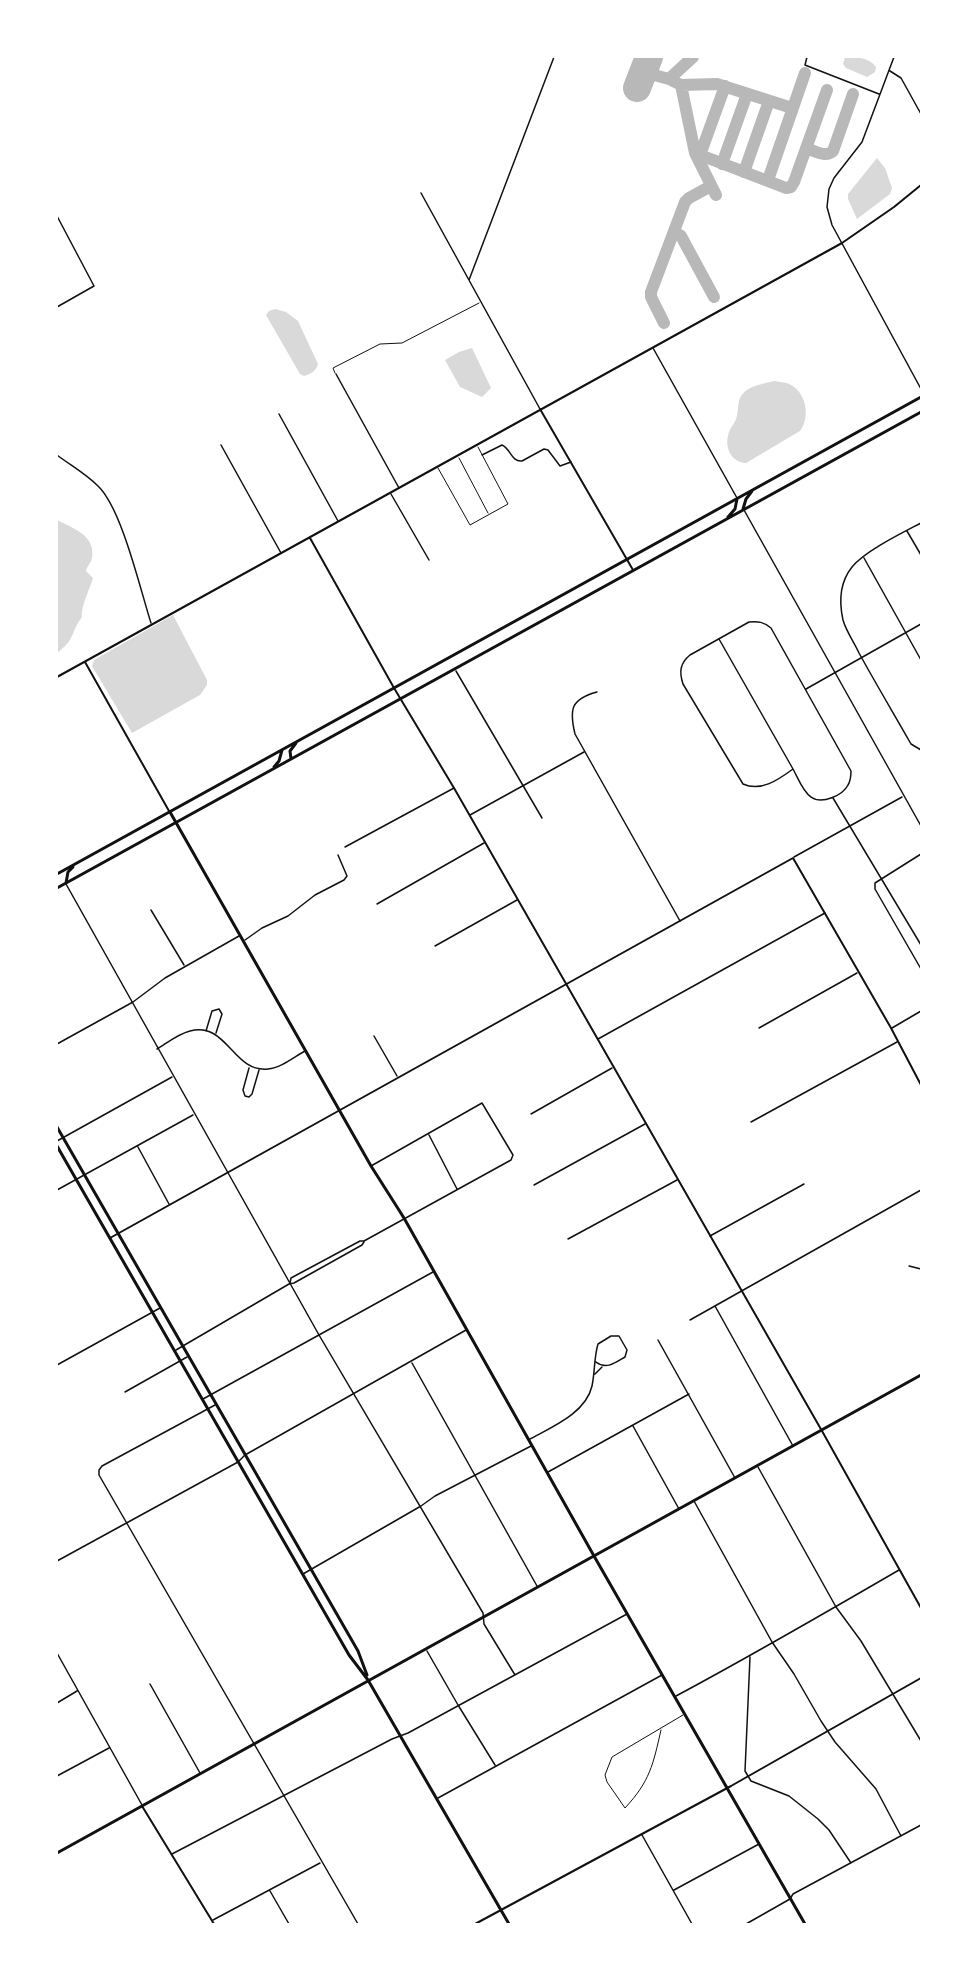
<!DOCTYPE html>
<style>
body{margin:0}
#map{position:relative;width:978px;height:1981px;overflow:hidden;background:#fff;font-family:Ubuntu,sans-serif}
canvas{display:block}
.frame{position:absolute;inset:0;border:58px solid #fff;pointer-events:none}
</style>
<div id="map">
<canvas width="978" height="1981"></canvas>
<div class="frame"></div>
</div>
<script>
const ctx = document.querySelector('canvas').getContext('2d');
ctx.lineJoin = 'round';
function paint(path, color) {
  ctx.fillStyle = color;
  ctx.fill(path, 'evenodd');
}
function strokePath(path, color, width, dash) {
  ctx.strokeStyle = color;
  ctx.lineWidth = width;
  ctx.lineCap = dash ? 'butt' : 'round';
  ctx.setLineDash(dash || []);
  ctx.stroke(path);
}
const water = new Path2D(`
 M845,57C856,57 869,57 876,67L875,72L867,77L846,68L843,64Z
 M877,158L885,168L892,188L890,194L857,219L848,199V194Z
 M275,309L286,312L298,321L318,364C316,371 311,374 304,376L300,374L266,315L269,311Z
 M472,348L491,388L482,397L460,387L445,360L459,352Z
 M774,381C778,382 785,382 789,384C806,391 811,417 800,431L746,463C730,462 724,446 729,432C731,427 734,424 736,419C740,409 735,398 747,390C754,385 766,383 774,381Z
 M57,520C72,528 96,535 92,558C91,563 87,566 86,571L93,578C90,588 80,609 82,617C70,633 76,639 57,653Z
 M173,615L207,680V685L200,695L132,733L92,666L94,660Z`);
const taxiway = new Path2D(`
 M643,72L669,79L693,57
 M669,79L681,85L695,153L716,195
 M681,85L717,84L792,108
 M806,148C815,151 826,158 833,151L853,94
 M695,153L786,188L791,187L794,182L827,90
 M700,155L725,86
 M722,164L747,94
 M744,172L769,101
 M768,180L805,73
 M674,232L681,236L714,297
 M664,323L651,297V292L685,202L689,198L711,186`);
const runway = new Path2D(`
 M637,88L649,57`);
const service = new Path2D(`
 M335,373L333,368L380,344L402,343L479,303
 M459,458L488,513
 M438,468L470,525L508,504L478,447
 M661,1730C653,1765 650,1781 625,1808L607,1782L605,1775L612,1757L683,1715`);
const minor = new Path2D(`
 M807,57L805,65L879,94
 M894,57L862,142L834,178L829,189L827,207L832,225L921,389
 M890,71L901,78L921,114
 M421,193L540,409
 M57,216L94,286L57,307
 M469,280L554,57
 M653,348L737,498
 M336,374L399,488
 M279,414L338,521
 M221,445L281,553
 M57,455C70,465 86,474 98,486C122,509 140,589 151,623
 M482,455L502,445C511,449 511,462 522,461L544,449L548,450L560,466L571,462
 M391,494L429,560
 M744,510L921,826
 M921,523C902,533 865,551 852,567C840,582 839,602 843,620C846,631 854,642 859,653C876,684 894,714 911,744L921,750
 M907,531L921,555
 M864,558L921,660
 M719,639L793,769C798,778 803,792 811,797C822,805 843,795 848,785C851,780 851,776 851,771L771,628C764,622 758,621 749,622L690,655C680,663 679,672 683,684L743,784C761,792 778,780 793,769
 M456,671L542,818
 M806,689L921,624
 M597,692C571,699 569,709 575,734L680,921
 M833,798L921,945
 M470,815L584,752
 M345,847L454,788
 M921,854L875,883V889L921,969
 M794,857L902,797
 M66,884L319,1335L483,1613L484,1624L515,1675
 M377,904L484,843
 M151,910L184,965
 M245,940L262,928L288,916L315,895L344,880L347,876L338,855
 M435,946L517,900
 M759,1028L857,973
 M892,1028L921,1011
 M206,1031L212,1011L219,1009L222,1014L216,1033
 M374,1036L397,1076
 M598,1039L825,913
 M57,1044L133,1002L165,978L239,936
 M157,1049C167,1043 178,1034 190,1031C227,1021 233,1073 268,1069C281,1068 294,1057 305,1051
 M249,1068L243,1090L245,1096L249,1097L252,1094L259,1070
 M531,1114L612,1068
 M751,1122L897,1042
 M429,1135L457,1189
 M57,1141L172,1077
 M138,1147L169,1204
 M534,1185L645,1124
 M57,1190L193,1115
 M710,1236L804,1184
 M568,1239L677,1180
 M909,1266L921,1269
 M290,1283L291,1278L360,1241H364L511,1160L513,1155L482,1103L371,1166
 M715,1306L793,1446
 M690,1320L921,1190
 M658,1340L735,1478
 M176,1350L289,1284L294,1283L362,1245L364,1242
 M412,1363L537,1586
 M57,1365L160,1308
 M595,1374L602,1367
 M125,1392L187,1357
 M203,1399L433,1272
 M215,1405L102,1466L99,1470V1475L358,1924
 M633,1426L679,1509
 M530,1439C552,1427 586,1413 592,1386C595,1372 594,1357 598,1344L611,1336H619L627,1350L625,1357C615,1363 606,1370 596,1362
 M758,1467L836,1607L861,1641L921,1741
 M548,1472L689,1394
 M694,1501L772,1642L794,1674L821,1721L835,1742L876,1789L901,1836
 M57,1561L238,1462L245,1455L466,1330
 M303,1574L421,1506L435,1496L531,1446
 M427,1651L458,1705L495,1765
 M57,1653L142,1805
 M750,1657L745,1771L751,1781L789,1796L818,1819L829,1830L851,1863
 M150,1684L200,1773
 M676,1696C751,1656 825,1613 899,1570
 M57,1703L77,1691
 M57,1776L109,1748
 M438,1798L662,1675
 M642,1835L692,1924
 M172,1854L392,1739L408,1733L627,1614
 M674,1890L759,1844
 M270,1891L289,1924
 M213,1920L320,1863
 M746,1924L790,1899L793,1894L921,1825`);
const tertiary = new Path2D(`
 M540,409L633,570
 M310,538L394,688L454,788L822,1431L921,1608
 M85,662L169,811
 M57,677L842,243L894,207L921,185
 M110,1238L793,858L891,1028L921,1085
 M142,1806L214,1924
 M475,1924L731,1786L921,1678`);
const secondary = new Path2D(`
 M170,812L371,1166L404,1218L594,1556L805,1924
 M57,1853L921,1375`);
const primary = new Path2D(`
 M743,509L746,499L752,491
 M728,517L735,509L737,499
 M291,759L290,751L296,743
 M274,767L279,761L282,750
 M57,874L921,397
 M66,883L68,872L73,867
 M57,888L921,412
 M57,1127L358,1651L367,1675
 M57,1146L349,1655L368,1680L509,1924`);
paint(water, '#d9d9d9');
strokePath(taxiway, '#b8b8b8', 12);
strokePath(runway, '#b8b8b8', 28);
strokePath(service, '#111', 1);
strokePath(minor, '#111', 1.5);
strokePath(tertiary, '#111', 2);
strokePath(secondary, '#111', 3);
strokePath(primary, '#111', 3);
</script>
